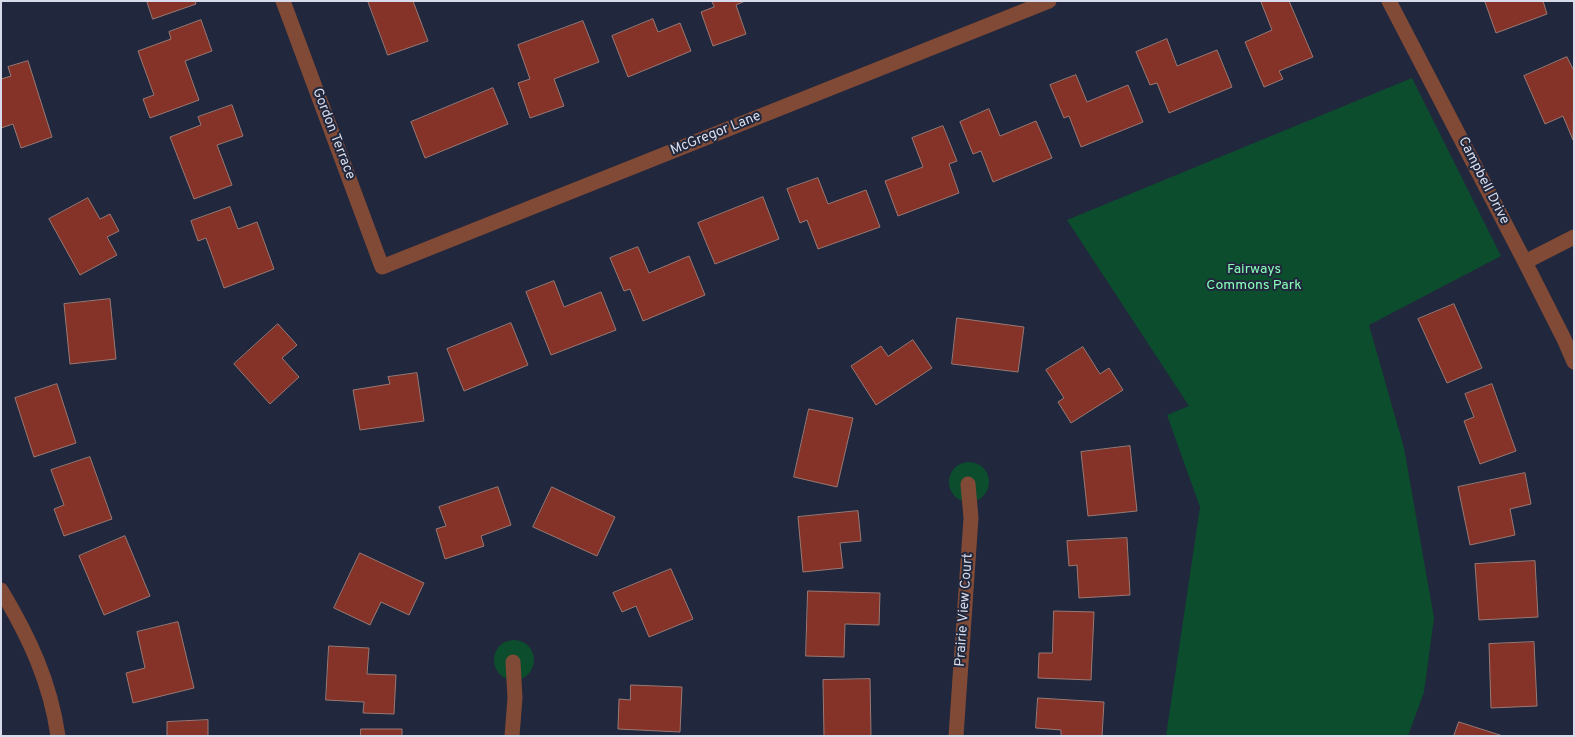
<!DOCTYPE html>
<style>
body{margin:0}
#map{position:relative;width:1575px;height:737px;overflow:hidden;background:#21273c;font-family:Overpass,sans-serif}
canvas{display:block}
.frame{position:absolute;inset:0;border:2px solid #d8dcea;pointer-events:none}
</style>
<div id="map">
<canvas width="1575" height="737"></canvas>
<div class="frame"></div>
</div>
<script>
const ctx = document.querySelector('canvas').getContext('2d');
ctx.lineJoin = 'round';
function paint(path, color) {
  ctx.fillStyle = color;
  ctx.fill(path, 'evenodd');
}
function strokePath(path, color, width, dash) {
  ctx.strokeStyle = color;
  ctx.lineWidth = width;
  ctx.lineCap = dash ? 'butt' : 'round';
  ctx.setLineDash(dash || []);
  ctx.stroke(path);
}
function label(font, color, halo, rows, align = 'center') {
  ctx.font = font + ' Overpass,sans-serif';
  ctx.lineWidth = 4;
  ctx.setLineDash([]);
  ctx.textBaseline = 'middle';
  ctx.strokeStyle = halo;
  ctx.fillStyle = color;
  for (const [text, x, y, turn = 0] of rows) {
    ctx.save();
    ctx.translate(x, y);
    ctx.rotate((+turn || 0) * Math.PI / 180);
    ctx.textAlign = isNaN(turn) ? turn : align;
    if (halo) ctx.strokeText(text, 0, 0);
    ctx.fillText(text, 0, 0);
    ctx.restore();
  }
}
const green = new Path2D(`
 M1412,78L1501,256L1369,325L1404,448L1434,618L1424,692L1408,736H1166L1200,507L1167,415L1189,406L1067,220Z
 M949 482a20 20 0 1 1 40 0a20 20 0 1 1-40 0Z
 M494 660a20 20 0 1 1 40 0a20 20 0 1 1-40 0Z`);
const building = new Path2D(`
 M147,1H195L196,4L153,19Z
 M368,1H413L428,41L388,55Z
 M712,1H745L736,5L746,34L713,46L701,12L714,7Z
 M1262,1H1289L1313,57L1279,71L1283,79L1264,87L1245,42L1272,30L1261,2Z
 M1487,1H1543L1547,14L1496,33L1485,2Z
 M653,19L658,32L680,23L691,51L628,77L612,36Z
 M201,20L212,51L185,61L199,100L150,118L143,99L154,95L138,51L171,39L169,32Z
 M583,21L599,62L554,79L564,106L530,118L518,83L530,79L518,45Z
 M1167,39L1177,66L1217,50L1232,87L1169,113L1157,83L1150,85L1136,52Z
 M1567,57L1574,71L1573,140L1563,116L1545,124L1524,76Z
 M28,61L52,137L21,148L13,124L1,128V79L11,76L8,67Z
 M1076,75L1087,102L1128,85L1143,122L1081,147L1069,116L1064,118L1050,85Z
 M493,88L508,124L425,158L411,122Z
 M232,105L243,136L217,145L232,185L194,199L170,137L201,125L198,117Z
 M989,109L1000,136L1036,121L1052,158L993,182L981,151L973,154L960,122Z
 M943,126L957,161L949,164L959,193L898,216L885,181L923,167L912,138Z
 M818,178L828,204L866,190L880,227L818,249L807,220L800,223L787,189Z
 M763,197L779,239L715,264L698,223Z
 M88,198L100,219L110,214L119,231L107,237L117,255L80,275L49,219Z
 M230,207L238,229L257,222L274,269L224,288L206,238L198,241L191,221Z
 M638,247L649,273L689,256L705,295L643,321L630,289L624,291L610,258Z
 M554,281L564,307L601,292L616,330L551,355L526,292Z
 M110,299L116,359L70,364L64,304Z
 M1454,304L1482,368L1447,383L1418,319Z
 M957,318L1024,327L1018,372L952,364Z
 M511,323L528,365L464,391L447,349Z
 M278,324L297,345L282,358L299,377L270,404L234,364Z
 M913,340L932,368L876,405L851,366L881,346L888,356Z
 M1083,347L1100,374L1109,368L1123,390L1071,423L1058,402L1064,398L1046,370Z
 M417,373L424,421L360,430L353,390L390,384L388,377Z
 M57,384L76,443L34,457L15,398Z
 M1492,384L1516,451L1480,464L1464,421L1474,417L1465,394Z
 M809,409L853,418L837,487L794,477Z
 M1130,446L1137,511L1088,516L1081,452Z
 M90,457L112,519L64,536L54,509L64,505L51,470Z
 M1525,473L1531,504L1510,509L1515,535L1470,545L1458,487Z
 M498,487L511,525L481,536L484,546L445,559L436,529L446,526L439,507Z
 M552,487L615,517L597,556L533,527Z
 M858,511L861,541L840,543L843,568L803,572L798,517Z
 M125,536L150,596L104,615L79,556Z
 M1127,538L1130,595L1079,598L1077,565L1069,566L1067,541Z
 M360,553L424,583L409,615L381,602L370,625L334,608Z
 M1535,561L1538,617L1479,620L1475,564Z
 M671,569L693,619L649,637L636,606L622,612L613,593Z
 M808,591L880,593L879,625L845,624L844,657L806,656Z
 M1054,611L1094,612L1091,680L1038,678L1039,653H1052Z
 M178,622L194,688L133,703L126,673L145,668L137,632Z
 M1534,642L1537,706L1491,708L1489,644Z
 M329,646L369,648L367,674L396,675L394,714L363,713L364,702L326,700Z
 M870,679L871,736H824L823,680Z
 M631,685L682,687L680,732L618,729L619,699L630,700Z
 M1038,698L1104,702L1102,736H1061V730L1036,728Z
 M208,720V736H167V722Z
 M1459,722L1503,736H1454Z
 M361,729H402V736H361Z`);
const minor = new Path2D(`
 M283,1L382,267L1049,1
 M1389,1L1525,262L1564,339L1574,362
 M1525,262L1574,237
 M1,590C29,637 50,681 58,736
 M512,736L515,698L513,662
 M956,736L971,518L968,484`);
const streetNames = [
 ["Gordon Terrace",333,134,69],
 ["McGregor Lane",716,134,-22],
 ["Campbell Drive",1483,181,63],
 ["Prairie View Court",965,610,-86]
];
const parkNames = [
 ["Fairways",1254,270],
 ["Commons Park",1254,286]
];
paint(green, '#0c4d2d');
paint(building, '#853228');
strokePath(building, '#997974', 1);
strokePath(minor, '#804a36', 15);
label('14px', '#d8dcea', '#21273c', streetNames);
label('14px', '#88feb9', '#21273c', parkNames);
</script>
